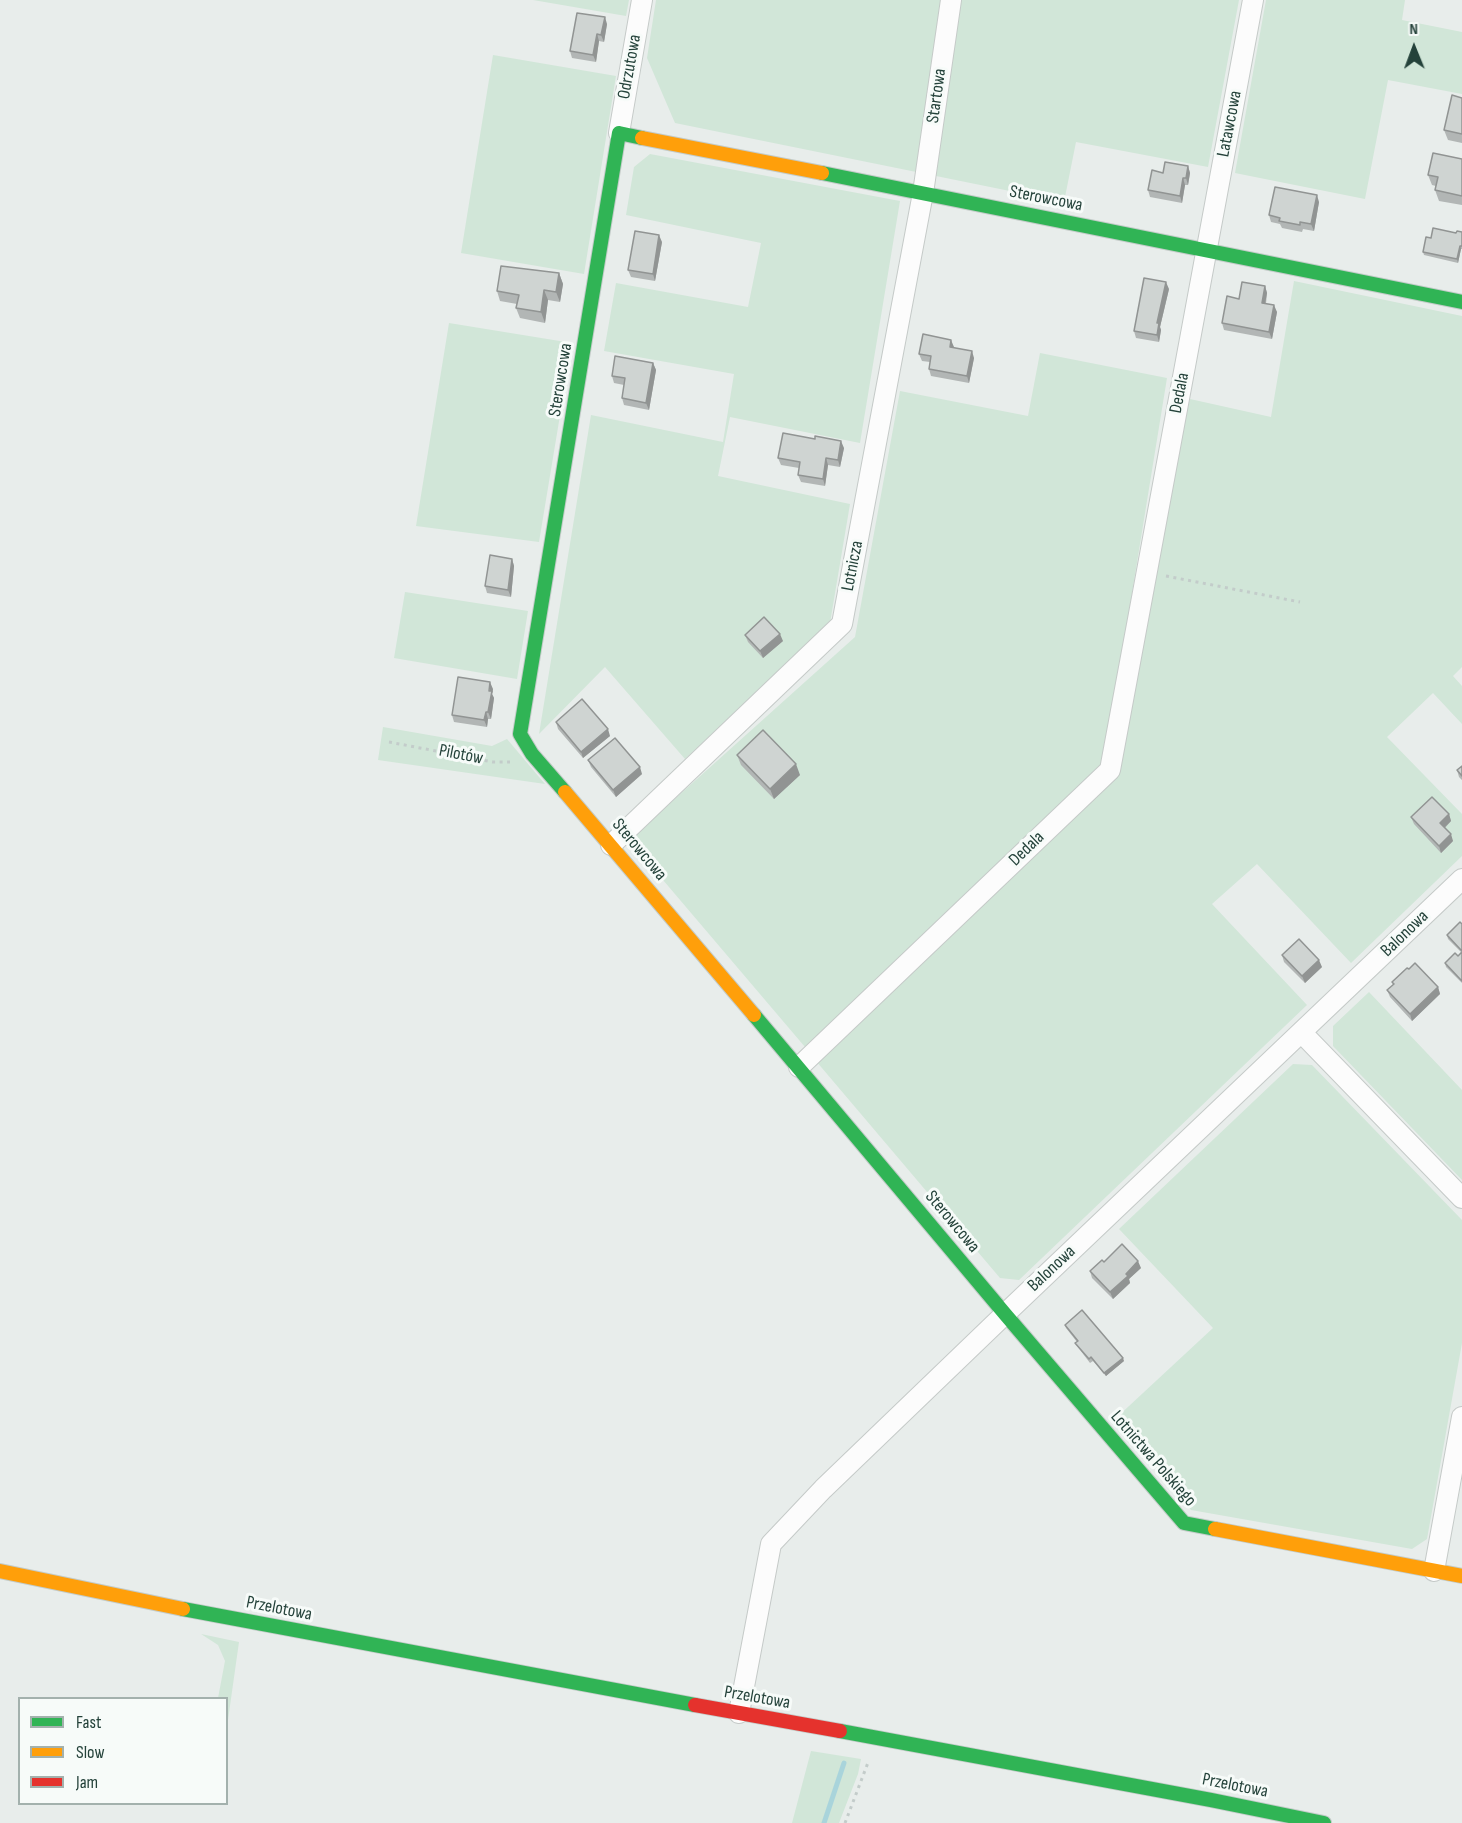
<!DOCTYPE html>
<meta charset="utf-8">
<style>
body{margin:0}
#map{position:relative;width:1462px;height:1823px;overflow:hidden;background:#e8edeb;font-family:"Sofia Sans Condensed",sans-serif}
canvas{display:block}
.legend{position:absolute;left:18px;top:1697px;width:210px;height:108px;box-sizing:border-box;background:#f7fbf9;border:2px solid #a3b1ad;margin:0;padding:8px 10px;list-style:none;font-size:18px;color:#24423a}
.legend li{display:flex;align-items:center;gap:12px;height:30px}
.legend b{width:30px;border:2px solid #a3b1ad}
.north{position:absolute;left:1384px;top:18px;width:60px;height:60px;-webkit-text-stroke:4px #f7fbf9;paint-order:stroke;rotate:359deg;font-size:16px;font-weight:700;line-height:24px;text-align:center;color:#24423a}
.north::after{content:'';display:block;margin:auto;width:21px;height:27px;background:#24423a;clip-path:polygon(50% 0,100% 100%,50% 72%,0 100%)}
</style>
<div id="map">
<canvas width="1462" height="1823"></canvas>
<ul class="legend">
<li><b style="height:8px;background:#30b455"></b>Fast</li>
<li><b style="height:8px;background:#ff9f0a"></b>Slow</li>
<li><b style="height:8px;background:#e5322d"></b>Jam</li>
</ul>
<div class="north">N</div>
</div>
<script>
const ctx = document.querySelector('canvas').getContext('2d');
ctx.lineJoin = 'round';
function paint(path, color) {
  ctx.fillStyle = color;
  ctx.fill(path, 'evenodd');
}
function strokePath(path, color, width, dash) {
  ctx.strokeStyle = color;
  ctx.lineWidth = width;
  ctx.lineCap = dash ? 'butt' : 'round';
  ctx.setLineDash(dash || []);
  ctx.stroke(path);
}
function label(font, color, halo, rows, align = 'center') {
  ctx.font = font + ' "Sofia Sans Condensed",sans-serif';
  ctx.lineWidth = 6;
  ctx.setLineDash([]);
  ctx.textBaseline = 'middle';
  ctx.strokeStyle = halo;
  ctx.fillStyle = color;
  for (const [text, x, y, turn = 0] of rows) {
    ctx.save();
    ctx.translate(x, y);
    ctx.rotate((+turn || 0) * Math.PI / 180);
    ctx.textAlign = isNaN(turn) ? turn : align;
    if (halo) ctx.strokeText(text, 0, 0);
    ctx.fillText(text, 0, 0);
    ctx.restore();
  }
}
const green = new Path2D(`
 M533,0H629L626,16Z
 M656,0H1239L1208,167L1076,142L1064,202L675,123L647,58Z
 M1266,0H1405L1402,20L1462,32V94L1388,80L1365,199L1235,173Z
 M493,55L616,76L584,274L461,253Z
 M650,154L900,201L860,443L730,417L718,476L850,504L830,623L685,759L605,667L539,734L591,415L723,442L734,374L604,351L616,283L748,307L761,243L626,215L634,167Z
 M1294,281L1462,316V667L1453,676L1462,686V724L1433,693L1387,737L1462,814V856L1351,963L1257,864L1212,904L1307,1005L1019,1280L1000,1278L816,1061L1118,772L1165,516L1190,399L1271,417Z
 M449,323L572,343L539,542L416,526Z
 M1040,353L1167,378L1105,759L1097,774L805,1047L629,840L855,637L900,391L1028,416Z
 M405,592L528,611L517,679L394,658Z
 M383,727L492,746L507,739L545,784L378,760Z
 M1369,992L1462,1090V1180L1333,1046V1026Z
 M1293,1064L1312,1065L1462,1220V1343L1427,1539L1412,1549L1191,1510L1115,1419L1213,1328L1119,1229Z
 M201,1634L239,1642L227,1727L226,1698H218L225,1661L218,1645Z
 M811,1751L861,1759L858,1774L839,1823H792Z`);
const stream = new Path2D(`
 M824,1823L844,1763`);
const path = new Path2D(`
 M1166,576L1300,602
 M389,742L493,762H510
 M845,1823L869,1760`);
const street = new Path2D(`
 M619,133L642,0
 M611,845L842,624L923,193L951,0
 M1302,1033L1462,1198
 M799,1067L1110,770L1253,0
 M1434,1571L1462,1417
 M739,1713L771,1544L823,1489L1005,1314L1462,879`);
const fast = new Path2D(`
 M822,173L1462,302
 M565,792L532,754L520,734L619,133L642,138
 M754,1015L1005,1314L1184,1523L1215,1529
 M183,1609L695,1705
 M840,1731L1211,1800L1324,1823`);
const slow = new Path2D(`
 M642,138L822,173
 M565,792L754,1015
 M1215,1529L1462,1576
 M0,1571L183,1609`);
const jam = new Path2D(`
 M695,1705L840,1731`);
const wall = new Path2D(`
 M607,24L604,42L599,41L596,62L572,58L570,51Z
 M1462,98V143L1448,140L1444,130Z
 M1462,159V205L1439,201L1435,190L1436,186L1432,185L1428,175Z
 M1188,166L1190,173L1188,185H1185L1182,203L1150,197L1148,190L1163,173Z
 M1319,202L1314,231L1303,229L1302,232L1282,228L1280,224L1271,222L1269,215Z
 M1462,232V249H1461L1458,263L1424,255L1423,252L1431,238Z
 M662,242L655,281L631,277L628,270Z
 M559,273L563,284L560,302L548,300L545,323L520,318L516,308L517,304L500,301L497,291Z
 M1265,286L1267,293L1266,304L1277,312L1272,339L1224,330L1222,323L1239,299Z
 M1169,289L1160,327L1161,330L1159,342L1136,338L1134,331Z
 M951,340L953,348L974,358L969,383L931,376L929,369L930,362L922,361L919,354Z
 M653,363L656,370L649,410L624,405L622,398L624,385L614,383L612,376Z
 M844,448L840,467L828,465L825,486L801,482L798,475L799,468L781,465L778,458Z
 M512,559L514,566L511,597L487,593L485,586Z
 M745,635L783,641L763,658L748,642Z
 M493,689L492,694L494,698L491,719H488L487,727L454,722L452,715Z
 M556,722L610,736L583,758L558,729Z
 M737,755L800,775L774,799L741,765Z
 M588,760L642,774L616,797L591,767Z
 M1462,766V780L1459,777L1457,770Z
 M1449,814L1451,821L1445,828L1453,841L1441,853L1414,824L1411,817Z
 M1462,924V983L1446,967L1445,963L1458,956L1461,952L1448,939L1447,935Z
 M1282,955L1322,967L1305,983L1284,962Z
 M1392,982L1438,987L1440,994L1412,1021L1390,997L1387,990L1393,985Z
 M1104,1262L1141,1268L1129,1279L1130,1283L1113,1299L1092,1278L1090,1271Z
 M1065,1325L1124,1361L1106,1376L1093,1361L1090,1363L1077,1346L1075,1343L1077,1342L1066,1328Z`);
const shadedWall = new Path2D(`
 M605,17L607,24L604,42L601,35Z
 M597,34L599,41L596,62L593,55Z
 M1188,166L1190,173L1188,185L1186,178Z
 M1183,178L1185,185L1182,203L1180,196Z
 M1317,195L1319,202L1314,231L1311,224Z
 M659,235L662,242L655,281L653,274Z
 M1460,246L1461,249L1458,263L1457,259Z
 M559,273L563,284L560,302L556,292Z
 M1166,282L1169,289L1160,327L1161,330L1159,342L1157,335V323Z
 M1265,286L1267,293L1264,310L1262,303Z
 M544,290L548,300L545,323L541,312Z
 M1274,305L1277,312L1272,339L1269,332Z
 M951,340L954,347L952,354L950,347Z
 M972,351L974,358L969,383L967,376Z
 M653,363L656,370L649,410L646,403Z
 M841,441L844,448L840,467L838,460Z
 M826,458L828,465L825,486L823,479Z
 M512,559L514,566L511,597L508,590Z
 M780,634L783,641L763,658L760,651Z
 M490,682L493,689L492,694L494,698L491,719L488,712Z
 M486,712L488,719L487,727L484,720Z
 M608,729L610,736L583,758L581,752Z
 M796,764L800,775L774,799L770,789Z
 M640,767L642,774L616,797L613,790Z
 M1449,814L1451,821L1442,830L1440,823Z
 M1451,834L1453,841L1441,853L1439,846Z
 M1319,960L1322,967L1305,983L1302,976Z
 M1438,987L1440,994L1412,1021L1410,1014Z
 M1138,1261L1141,1268L1129,1279L1130,1283L1113,1299L1110,1292L1126,1274Z
 M1123,1358L1124,1361L1106,1376L1104,1373Z`);
const building = new Path2D(`
 M577,13L605,17L601,35L597,34L593,55L570,51Z
 M1452,95L1462,98V134L1444,130Z
 M1433,153L1462,159V196L1435,190L1438,177L1428,175Z
 M1165,162L1188,166L1186,178H1183L1180,196L1148,190L1152,170L1163,173Z
 M1275,187L1317,195L1311,224L1300,222V225L1279,221L1280,218L1269,215Z
 M1433,228L1456,233L1457,231L1462,232V246H1460L1457,259L1423,252L1426,237L1431,238Z
 M635,231L659,235L653,274L628,270Z
 M501,266L559,273L556,292L544,290L541,312L516,308L519,295L497,291Z
 M1144,278L1166,282L1157,323H1159L1157,335L1134,331Z
 M1242,282L1265,286L1262,303L1274,305L1269,332L1222,323L1227,296L1239,299Z
 M923,334L951,340L950,347L972,351L967,376L929,369L931,356L919,354Z
 M615,356L653,363L646,403L622,398L625,378L612,376Z
 M783,433L815,439V436L841,441L838,460L826,458L823,479L798,475L800,462L778,458Z
 M490,555L512,559L508,590L485,586Z
 M764,617L780,634L760,651L745,635Z
 M458,677L490,682L489,691H492L488,712H486L484,720L452,715Z
 M582,699L608,729L581,752L556,722Z
 M763,730L796,764L770,789L737,755Z
 M615,738L640,767L613,790L588,760Z
 M1462,766V776L1457,770Z
 M1432,797L1449,814L1440,823L1451,834L1439,846L1411,817Z
 M1460,922L1462,924V951L1447,935Z
 M1299,939L1319,960L1302,976L1282,955Z
 M1462,952V981L1445,963L1455,953L1458,956Z
 M1415,963L1438,987L1410,1014L1387,990L1394,984L1392,982L1407,968L1409,969Z
 M1122,1244L1138,1261L1126,1274L1128,1276L1110,1292L1090,1271L1102,1260L1104,1262Z
 M1082,1310L1123,1358L1104,1373L1091,1357L1089,1359L1075,1343L1078,1341L1065,1325Z`);
const streetNames = [
 ["Odrzutowa",630,67,-80],
 ["Startowa",937,96,-82],
 ["Latawcowa",1230,124,-79],
 ["Sterowcowa",1046,199,11],
 ["Sterowcowa",561,380,-81],
 ["Dedala",1180,393,-79],
 ["Lotnicza",853,566,-79],
 ["Pilotów",461,755,11],
 ["Dedala",1027,849,-44],
 ["Sterowcowa",639,850,50],
 ["Balonowa",1405,934,-44],
 ["Sterowcowa",952,1222,50],
 ["Balonowa",1052,1269,-43],
 ["Lotnictwa Polskiego",1153,1459,49],
 ["Przelotowa",279,1609,11],
 ["Przelotowa",757,1698,10],
 ["Przelotowa",1235,1786,11]
];
paint(green, '#d1e6d8');
strokePath(stream, '#a9d4db', 5);
strokePath(street, '#c5cac8', 22);
strokePath(fast, '#c3cbc8', 16);
strokePath(slow, '#c3cbc8', 16);
strokePath(jam, '#c3cbc8', 16);
strokePath(path, '#c3ccca', 3, [3, 4.5]);
strokePath(street, '#fcfcfc', 20);
strokePath(fast, '#30b455', 14);
strokePath(slow, '#ff9f0a', 14);
strokePath(jam, '#e5322d', 14);
paint(wall, '#b2b6b5');
paint(shadedWall, '#919493');
paint(building, '#cfd4d2');
strokePath(building, '#919493', 1.5);
label('18px', '#24423a', '#f7fbf9', streetNames);
</script>
